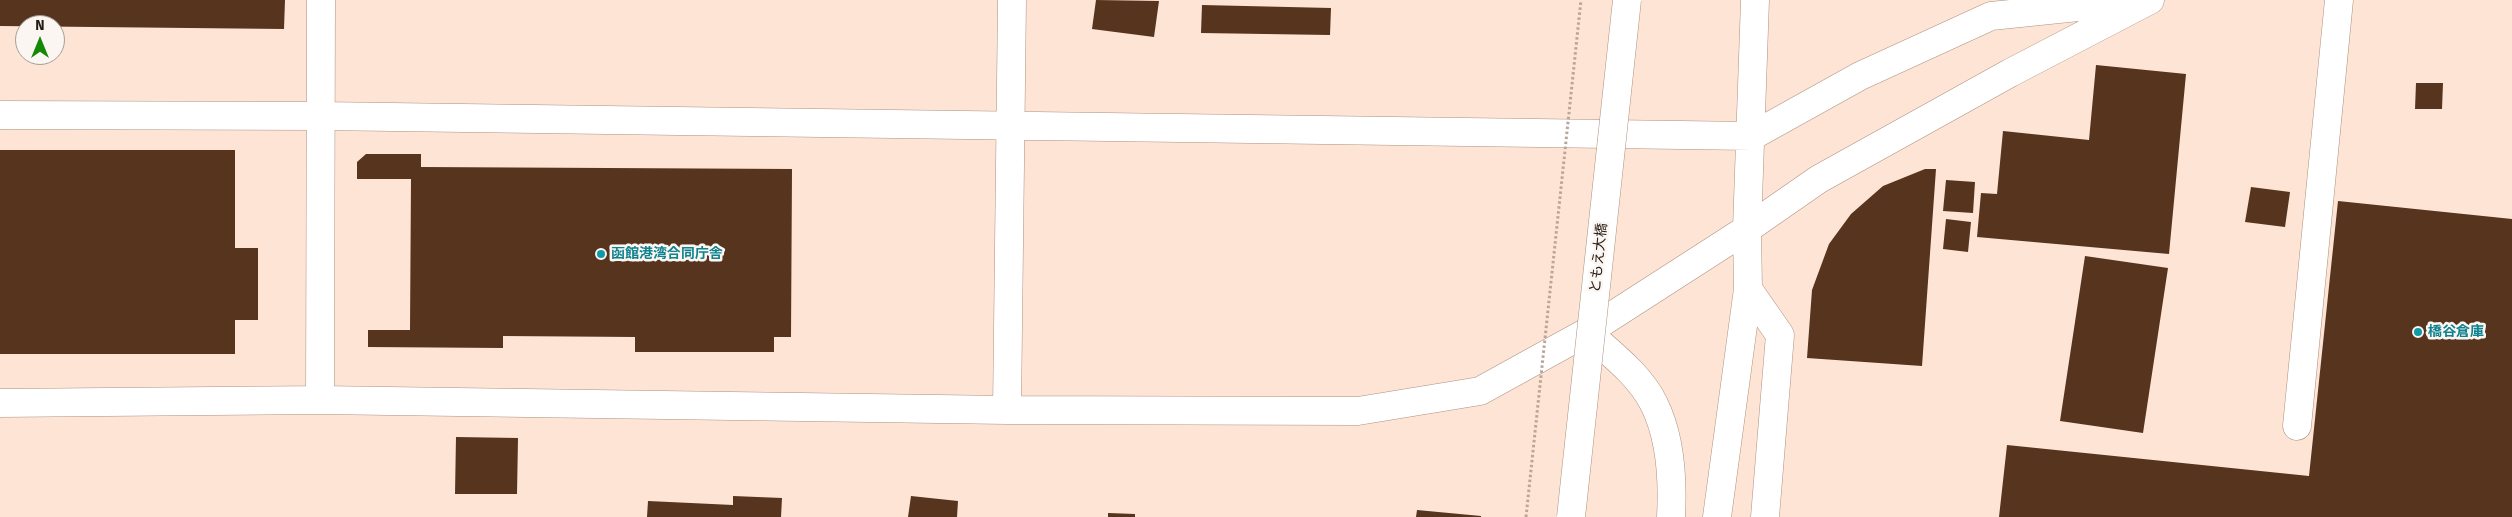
<!DOCTYPE html>
<meta charset="utf-8">
<style>
body{margin:0}
#map{position:relative;width:2512px;height:517px;overflow:hidden;background:#fde4d5;font-family:"Fira Sans",sans-serif}
canvas{display:block}
.north{position:absolute;left:15px;top:15px;width:50px;height:50px;box-sizing:border-box;background:#fcf6f2;border:1px solid #a69e99;border-radius:50%;rotate:0deg;font-size:14px;font-weight:700;line-height:20px;text-align:center;color:#261b14}
.north::after{content:'';display:block;margin:auto;width:18px;height:22px;background:#158808;clip-path:polygon(50% 0,100% 100%,50% 72%,0 100%)}
</style>
<div id="map">
<canvas width="2512" height="517"></canvas>
<div class="north">N</div>
</div>
<script>
const ctx = document.querySelector('canvas').getContext('2d');
ctx.lineJoin = 'round';
function paint(path, color) {
  ctx.fillStyle = color;
  ctx.fill(path, 'evenodd');
}
function strokePath(path, color, width, dash) {
  ctx.strokeStyle = color;
  ctx.lineWidth = width;
  ctx.lineCap = dash ? 'butt' : 'round';
  ctx.setLineDash(dash || []);
  ctx.stroke(path);
}
function label(font, color, halo, rows, align = 'center') {
  ctx.font = font + ' "Fira Sans","Noto Sans JP",sans-serif';
  ctx.lineWidth = 5;
  ctx.setLineDash([]);
  ctx.textBaseline = 'middle';
  ctx.strokeStyle = halo;
  ctx.fillStyle = color;
  for (const [text, x, y, turn = 0] of rows) {
    ctx.save();
    ctx.translate(x, y);
    ctx.rotate((+turn || 0) * Math.PI / 180);
    ctx.textAlign = isNaN(turn) ? turn : align;
    if (halo) ctx.strokeText(text, 0, 0);
    ctx.fillText(text, 0, 0);
    ctx.restore();
  }
}
const building = new Path2D(`
 M0,0H285L284,29L0,26Z
 M1096,0L1159,1L1154,37L1092,29Z
 M1202,5L1331,8L1330,35L1201,33Z
 M2096,65L2186,74L2169,254L1977,237L1981,193L1997,194L2003,131L2089,140Z
 M2416,83H2443L2442,109H2415Z
 M0,150H235V248H258V320H235V354H0Z
 M366,154H421V167L792,169L791,337H774V352H635V337L503,336V348L368,347V330H410L411,179H357V162Z
 M1925,169H1936L1922,366L1807,358L1812,290L1829,244L1851,214L1883,186Z
 M1946,180L1975,182L1973,213L1943,211Z
 M2251,187L2290,192L2285,227L2245,222Z
 M2338,201L2512,219V517H1999L2007,445L2309,476Z
 M1946,219L1971,222L1968,252L1943,249Z
 M2085,256L2168,268L2143,433L2060,421Z
 M456,437L518,438L517,494H455Z
 M733,496L782,498L781,517H647L648,501L733,505Z
 M911,496L958,501L957,517H908Z
 M1417,510L1481,516V517H1416Z
 M1108,513L1135,514V517H1108Z`);
const minor = new Path2D(`
 M0,115L320,116L1752,136L1860,76L1991,16L2136,1
 M1748,289L1780,335L1765,517
 M1587,332C1610,353 1640,375 1654,404C1671,438 1673,480 1671,517
 M320,400L321,0
 M0,403L320,400L1007,410L1358,411L1480,391L1587,332L1747,229L1819,179L2010,73L2150,0
 M1007,410L1012,0
 M2297,426L2339,0
 M1717,517L1748,289L1747,229L1755,0`);
const pathBridge = new Path2D(`
 M1526,517L1581,0`);
const minorBridge = new Path2D(`
 M1571,517L1627,0`);
const markers = [
 [601,254,5,"#0f9aa8"],
 [2418,332,5,"#0f9aa8"]
];
const cultureNames = [
 ["函館港湾合同庁舎",611,254],
 ["橋谷倉庫",2428,332]
];
const streetNames = [
 ["ともえ大橋",1599,258,-84]
];
paint(building, '#56341e');
strokePath(minor, '#ae917f', 29);
strokePath(minor, '#fff', 28);
strokePath(minorBridge, '#ae917f', 29, []);
strokePath(pathBridge, '#baa599', 3, [2.5, 2.5]);
strokePath(minorBridge, '#fff', 28);
for (const [x, y, r, color] of markers) {
  const dot = new Path2D();
  dot.arc(x, y, r, 0, 2 * Math.PI);
  ctx.fillStyle = color;
  ctx.fill(dot);
  strokePath(dot, '#fcf6f2', 2);
}
label('bold 14px', '#0d838f', '#fcf6f2', cultureNames, 'left');
label('14px', '#261b14', '#fcf6f2', streetNames);
</script>
